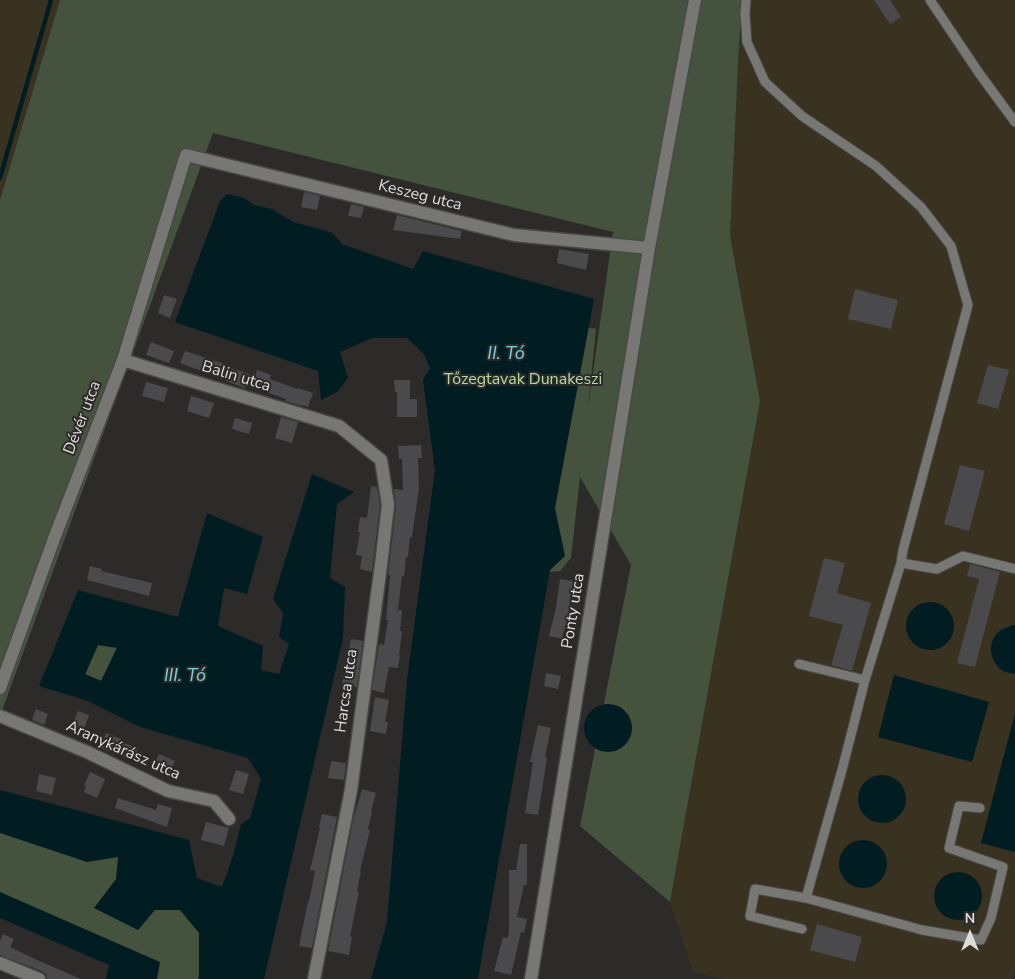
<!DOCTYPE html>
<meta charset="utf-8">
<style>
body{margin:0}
#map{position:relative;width:1015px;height:979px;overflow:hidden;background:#2c2b29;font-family:"Nunito Sans",sans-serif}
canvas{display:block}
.north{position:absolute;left:945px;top:909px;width:50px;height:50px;-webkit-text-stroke:4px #2c2b29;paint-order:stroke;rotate:0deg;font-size:14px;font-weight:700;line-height:20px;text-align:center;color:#dedddc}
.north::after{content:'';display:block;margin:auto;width:18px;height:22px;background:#dedddc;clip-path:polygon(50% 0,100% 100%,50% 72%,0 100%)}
</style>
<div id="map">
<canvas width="1015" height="979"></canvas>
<div class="north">N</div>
</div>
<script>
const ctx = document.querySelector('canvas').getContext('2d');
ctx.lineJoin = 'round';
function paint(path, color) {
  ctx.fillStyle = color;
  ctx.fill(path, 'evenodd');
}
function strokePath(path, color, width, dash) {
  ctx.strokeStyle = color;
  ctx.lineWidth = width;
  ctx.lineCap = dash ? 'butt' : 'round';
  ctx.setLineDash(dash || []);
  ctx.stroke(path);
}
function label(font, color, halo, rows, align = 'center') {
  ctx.font = font + ' "Nunito Sans",sans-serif';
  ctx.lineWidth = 4;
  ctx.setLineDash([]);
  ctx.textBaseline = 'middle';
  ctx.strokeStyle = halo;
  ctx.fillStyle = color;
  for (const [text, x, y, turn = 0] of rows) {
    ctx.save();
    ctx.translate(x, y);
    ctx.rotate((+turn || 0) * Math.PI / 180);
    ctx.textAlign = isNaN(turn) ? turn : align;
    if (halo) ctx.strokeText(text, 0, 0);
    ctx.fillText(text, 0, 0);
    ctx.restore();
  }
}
const industrial = new Path2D(`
 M0,0H60L0,200Z
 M743,0H1015V969L1012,979H725L693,972L670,902L760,401L730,235L739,42Z`);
const green = new Path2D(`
 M60,0H743L739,42L730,235L760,401L670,902L580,826L631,565L580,477L571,558L560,571L492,576L439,292L596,329L588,408L613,232L213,133L0,716V200Z
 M98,645L117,647L102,681L85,675Z
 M0,808L138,850L237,925L223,979H141L0,905Z`);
const water = new Path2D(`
 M227,194L244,198L254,205L272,209L293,222L333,233L342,244L413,269L423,251L594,299L555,508L565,556L550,570L478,979H371L387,922L407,680L435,470L423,380L430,368L424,354L407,338H372L340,352L348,378L337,392L321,400L318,371L175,322L220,201Z
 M312,474L354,492L337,504L330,578L345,587L343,638L264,979H198L199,976V933L180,910H155L138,930L94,908L116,879L118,857L87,862L0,833V790L189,840L197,878L222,887L233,856L241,824L250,818L261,779L248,758L140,727L88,701L39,686L78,590L178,617L207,513L263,537L247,594L224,588L218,626L263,646L261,670L279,674L289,644L279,637L283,613L273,599ZM98,645L117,648L101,681L85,674Z
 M906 626a24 24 0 1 1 48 0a24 24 0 1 1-48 0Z
 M1013,625L1015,626V674C1011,673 1007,673 1003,671C989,662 986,640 1001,630C1004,628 1009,627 1013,625Z
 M894,675L989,702L972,762L878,737Z
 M584 728a24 24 0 1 1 48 0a24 24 0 1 1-48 0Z
 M1015,713V852L981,843Z
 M858 799a24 24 0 1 1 48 0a24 24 0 1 1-48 0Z
 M839 864a24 24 0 1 1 48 0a24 24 0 1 1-48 0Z
 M934 896a24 24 0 1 1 48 0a24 24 0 1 1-48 0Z
 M0,892L160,962L157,979H106L109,965L0,918Z`);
const stream = new Path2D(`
 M0,178L51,0`);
const building = new Path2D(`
 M874,0H890L901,17L890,24Z
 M304,192L320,196L317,210L301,207Z
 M351,204L364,207L361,218L348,216Z
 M397,215L462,231L460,239L393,230Z
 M559,249L589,254L586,270L557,263Z
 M855,289L898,300L891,329L848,319Z
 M164,295L177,299L170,318L158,313Z
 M151,342L174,351L169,363L146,355Z
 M185,351L225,364L224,366L255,376L257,370L271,375L270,379L297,389L298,388L313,393L308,407L303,405V406L285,401L286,399L246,385L245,388L226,381V380L180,363Z
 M988,365L1009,370L998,409L977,403Z
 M394,380H410V399H417V417H397V392H395Z
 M146,382L168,388L164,402L142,396Z
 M191,396L214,403L209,418L187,411Z
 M281,417L298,422L292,443L275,438Z
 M235,418L252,423L249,434L232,429Z
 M421,445L422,458H418L419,488L412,537H410L408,557H406L404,576H402L398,610H402L400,631H402L399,655H400L398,668L389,667L384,693L372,690L379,644L384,645L388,620H386L390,575H388L396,506L394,489L403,490L402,459H399L398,446Z
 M960,465L985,471L969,531L944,524Z
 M371,486L377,487L380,505L372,572L360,569L362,556L356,555L360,532H358L360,517L367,518Z
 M824,558L845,563L837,593L871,603L852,671L831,665L843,625L809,616Z
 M970,564L1000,572L975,667L957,663L979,579L967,576Z
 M90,566L102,569L101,571L152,583L149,596L87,580Z
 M560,579L573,581L568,615L562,639L549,636L556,608Z
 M351,639L363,641L357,687L342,684Z
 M546,673L561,676L558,689L544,686Z
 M375,697L389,700L385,722H388L386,734L370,731Z
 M36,709L48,714L44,725L32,720Z
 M78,711L89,715L83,732L71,728Z
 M538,725L551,728L545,757L547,758L538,815L525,813L533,762H530Z
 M106,733L121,739L120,741L138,749L133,760L100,748Z
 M159,754L175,761L169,774L153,767Z
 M331,761L346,763L344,780L328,778Z
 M236,770L249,774L243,794L229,790Z
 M90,772L105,779L97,798L84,792L86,785H84Z
 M39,774L56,778L52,795L36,791Z
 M362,789L376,793L371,811H372L368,829L370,830L360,871H361L357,891L359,892L350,936L352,937L349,955L328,951L353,820Z
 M118,798L156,810L158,804L172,808L167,827L115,808Z
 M322,814L337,817L312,948L299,946L308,901H309L315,871L310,870L320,828L319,827Z
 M206,822L229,828L224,846L201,840Z
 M520,844H527V885H524L517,917L527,919L524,933L521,932L511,975L494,971L503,937L508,938L509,930V870H516Z
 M817,924L862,937L855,962L810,950Z
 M3,934L14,939L10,947L35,959L81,979H47L46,974L42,971L0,955V941Z`);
const lane = new Path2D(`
 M746,0L745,14L747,42L765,82L802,116L876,166L921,207L951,246L968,305L903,550L901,563
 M930,0L979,73L1015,122
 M799,664L865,680L842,770L806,898
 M865,680L901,563L937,569L963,556L1015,569
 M802,929L750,916L755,889L806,898L922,930L981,940L991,918L1003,867L949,848L959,806L980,808`);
const street = new Path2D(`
 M123,360L339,426L381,460L388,505L381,565L351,790L314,979
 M0,688L55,536L123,360L186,155L514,235L649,248
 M0,716L87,752L168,791L214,801L229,819
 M0,963L39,979
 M531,979L649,248L695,0`);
const streetNames = [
 ["Keszeg utca",420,196,14],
 ["Balin utca",236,377,17],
 ["Dévér utca",83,418,-69],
 ["Ponty utca",574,611,-81],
 ["Harcsa utca",347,691,-82],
 ["Aranykárász utca",123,751,24]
];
const parkNames = [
 ["Tőzegtavak Dunakeszi",523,380]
];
const waterNames = [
 ["II. Tó",506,355],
 ["III. Tó",185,677]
];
paint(industrial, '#393221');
paint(green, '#45533e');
paint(water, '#021d21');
strokePath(stream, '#021d21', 4.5);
paint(building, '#4a4a4c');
strokePath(lane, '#494846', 11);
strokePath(street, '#494846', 15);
strokePath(lane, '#777774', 9);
strokePath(street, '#777774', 12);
label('16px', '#dedddc', '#2c2b29', streetNames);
label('16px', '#b3daa0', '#2c2b29', parkNames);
label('italic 18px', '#78d1df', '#2c2b29', waterNames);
</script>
